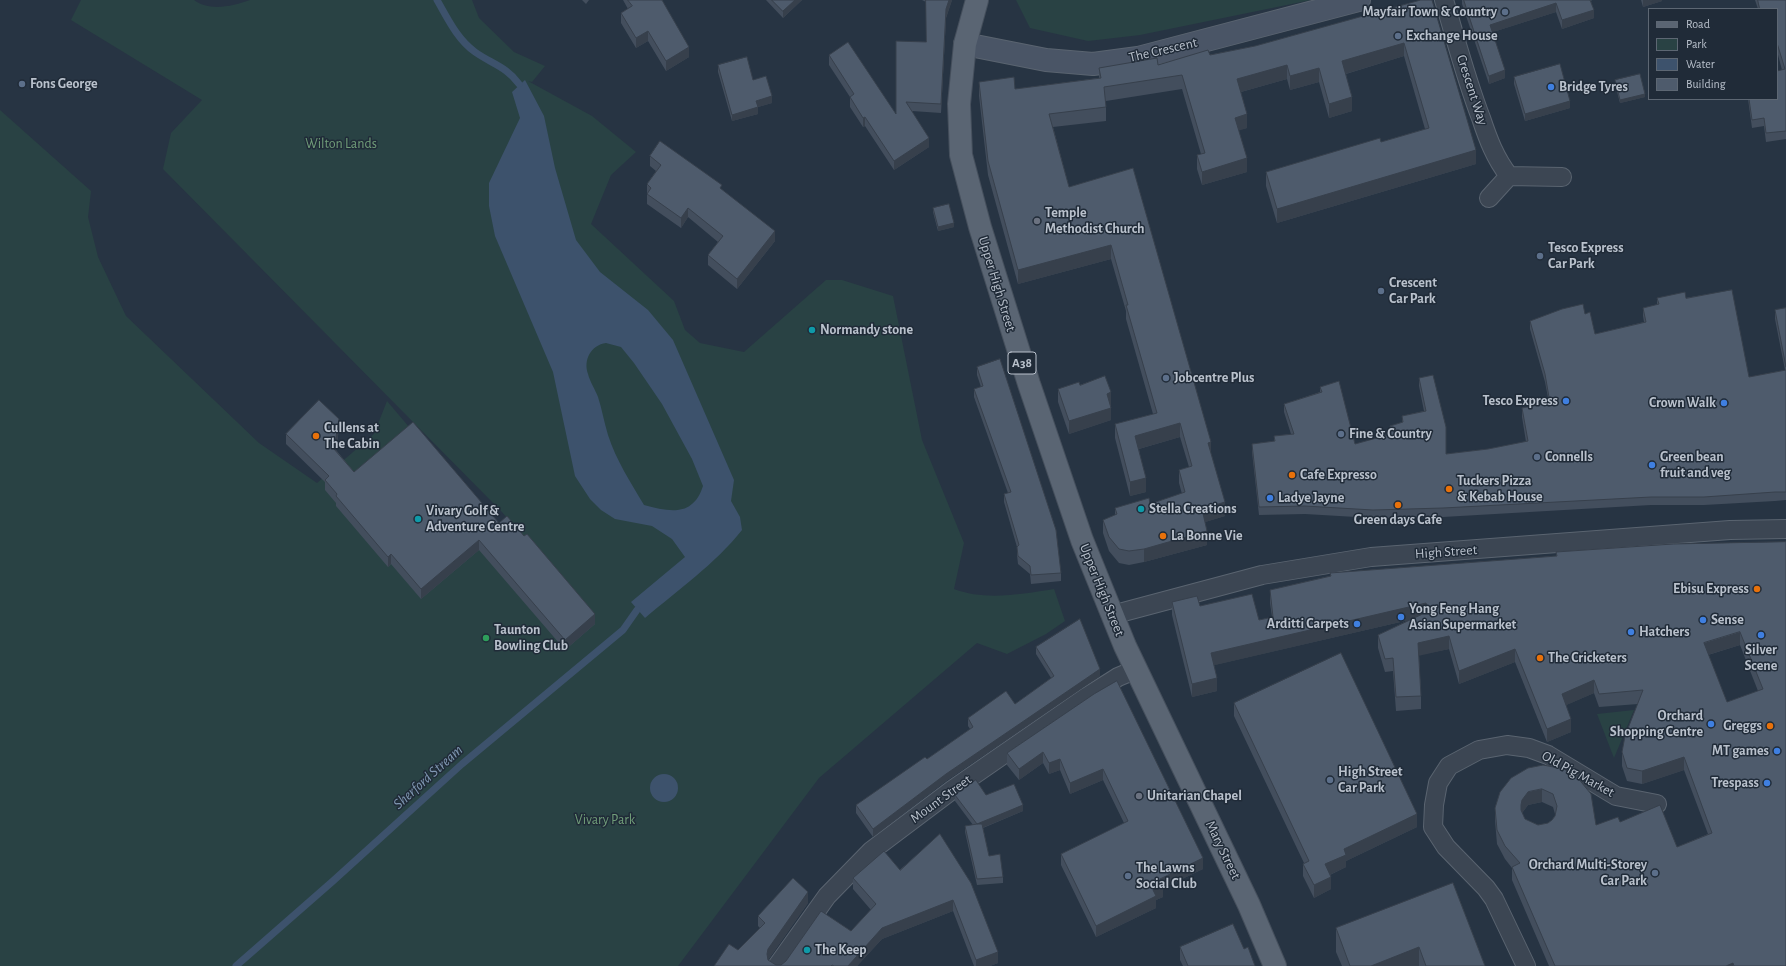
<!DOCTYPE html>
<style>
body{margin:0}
#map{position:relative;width:1786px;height:966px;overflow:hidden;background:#273443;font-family:"Alegreya Sans",sans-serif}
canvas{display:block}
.legend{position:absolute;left:1648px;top:8px;width:130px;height:92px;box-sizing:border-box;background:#202b38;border:1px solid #5d6773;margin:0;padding:5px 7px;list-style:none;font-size:12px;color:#b9c1cc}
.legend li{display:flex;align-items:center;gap:8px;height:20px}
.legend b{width:20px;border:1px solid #5d6773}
</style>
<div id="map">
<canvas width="1786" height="966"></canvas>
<ul class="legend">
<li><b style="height:5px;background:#5a6573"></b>Road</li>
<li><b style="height:11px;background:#294244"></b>Park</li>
<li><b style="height:11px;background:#3d526c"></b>Water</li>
<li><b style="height:11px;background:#4e5b6c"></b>Building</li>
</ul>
</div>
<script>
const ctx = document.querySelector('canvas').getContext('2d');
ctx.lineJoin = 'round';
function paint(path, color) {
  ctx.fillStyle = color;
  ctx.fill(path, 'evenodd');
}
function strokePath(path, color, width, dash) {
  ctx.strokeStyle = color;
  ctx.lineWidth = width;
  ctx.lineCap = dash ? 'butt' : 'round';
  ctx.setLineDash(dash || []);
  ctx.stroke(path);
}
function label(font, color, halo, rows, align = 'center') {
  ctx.font = font + ' "Alegreya Sans",sans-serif';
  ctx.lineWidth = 3;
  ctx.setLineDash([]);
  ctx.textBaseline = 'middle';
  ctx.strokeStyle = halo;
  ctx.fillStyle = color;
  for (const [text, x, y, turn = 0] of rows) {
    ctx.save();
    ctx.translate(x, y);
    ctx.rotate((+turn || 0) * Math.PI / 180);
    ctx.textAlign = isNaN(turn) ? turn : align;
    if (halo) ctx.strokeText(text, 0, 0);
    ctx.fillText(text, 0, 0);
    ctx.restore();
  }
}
const green = new Path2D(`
 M81,0H194C210,12 233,6 250,0H472L479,18L514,52L545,66L532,82L528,81L592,116L636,152L611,175L591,224L674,301L685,330L700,343L744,352L826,280H842L893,296L922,440L964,543L954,589C985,601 1022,594 1054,589L1065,621L1046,634L1007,654L977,643L819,778L678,966H0V110L91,191L88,217L98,257L126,316L259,443L317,483L374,434L387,401L499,533L569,593L502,512L163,169L171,133L202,100L71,20Z
 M1016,0H1311L1140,35L1088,41L1030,28Z
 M1634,710L1614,758L1597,714Z`);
const water = new Path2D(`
 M525,80L544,116L555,168L576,240L600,272L648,310L673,340L734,480L731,501L740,517L742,530C715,564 678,590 645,618L631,602L685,557L672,539L652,526L615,519L601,510L590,499L575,476L553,372L495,236L489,206V183L520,118L512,92ZM606,343L621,347L634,363L662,404L692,459L703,486C693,517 670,512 644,505C631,483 616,460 608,435C604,422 602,409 598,397C595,389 590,382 588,374C583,360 591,345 606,343Z
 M650 788a14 14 0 1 1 28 0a14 14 0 1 1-28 0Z`);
const stream = new Path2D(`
 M437,0C448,19 457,39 475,52C492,64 507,67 519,84
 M236,966L333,881L462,764L623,630L637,610`);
const street = new Path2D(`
 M1444,0C1456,40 1466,79 1481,118C1488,139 1495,158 1509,176L1489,198
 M1509,176L1562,177
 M1112,615L1262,575L1371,557L1730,530L1786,529
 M777,966L827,896L871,851L952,790L1088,696L1118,677L1137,669
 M1526,966L1494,899L1486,888L1446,847L1433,827L1434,805L1438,783L1449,766L1479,750L1507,745L1529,748L1548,755L1616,796L1657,804`);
const secondary = new Path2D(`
 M965,44L1046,60L1093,64L1138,58L1359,0`);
const primary = new Path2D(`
 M977,0L965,44L959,104L961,155L980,227L1029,384L1082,540L1125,646L1249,905L1275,966`);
const wall = new Path2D(`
 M582,0H589L586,4Z
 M623,0H662L689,57L666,71L648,41L636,48L621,23V13L628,9Z
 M766,0H802L783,18Z
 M922,0H952L946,18L941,113L912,111L929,147L894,170L865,126L863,127L850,107V97L829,65V55L896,114L926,42V2Z
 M1421,0L1476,164L1277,223L1266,186V172L1381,142L1425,129L1404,56L1346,74L1352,111L1329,118L1319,82L1290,90L1287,79L1241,92L1247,128L1238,130L1247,172L1202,185L1197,169V155L1201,154L1182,89L1106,101V121L1053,127L1069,187L1133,168L1211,455L1225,516L1205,522L1207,545L1144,562L1129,565L1119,563L1109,551L1103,533V520L1115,515V508L1150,504L1182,494L1179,483V470L1189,467L1180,437L1139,449L1146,492L1130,496L1115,438V424L1153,414L1126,319V311L1111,259L1018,284L988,175L979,96V82L1015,89L1099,78V68L1158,65L1255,46Z
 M1462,0H1592L1591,1L1594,18L1562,29L1556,12L1493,32L1505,78L1489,84L1462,4Z
 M1641,0H1662V1L1643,7Z
 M1755,0H1786V139L1766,142L1764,126L1752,128L1748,99H1777L1782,70L1777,51V9H1758Z
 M718,65L753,80L772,103L758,107V114L732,121L718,72Z
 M1514,77L1570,108L1525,121L1514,84Z
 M1615,80L1645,97L1620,103L1615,84Z
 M650,156L722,190L775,241L737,289L708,265V255L718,242L688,217L681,228L647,204V184L656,171L650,166Z
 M933,208L954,227L938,231L933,212Z
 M1657,298H1686L1749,377L1785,370L1775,319V310L1786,308V500L1775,501L1704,505H1651L1443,517L1373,518L1305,514L1259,515L1252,452V444L1274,441V436L1291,434L1284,412V404L1320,392V387L1355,444L1390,435V426L1402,423V416L1424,411L1419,386V378L1446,454L1488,449L1526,442L1522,417V408L1549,403L1545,382L1530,329V321L1585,314L1595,334L1644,322L1643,316V308L1657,305Z
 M977,367L1061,573V581L1031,584L1030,574L1018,564L1017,555V547L1004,502V494L1008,493L974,397V389L981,387L977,375Z
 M1080,385L1111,405V420L1069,434L1058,402V389Z
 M339,429L336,450L354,472L499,523L595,624L565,650L479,550L421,599L391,564L388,567L336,506V503L325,490V482L286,444V434Z
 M1786,542V966H1549L1512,880V868L1505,859L1497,844L1495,821V808L1528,768L1596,825L1620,822L1677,847L1708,834L1684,770L1642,784L1627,781L1622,766V752L1638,704L1599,707L1594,693L1566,705L1571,732L1547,742L1515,662L1459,684L1449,649L1419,655L1421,696V709L1396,711L1393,671L1385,672L1378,648V635L1409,620L1214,665L1217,691L1192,697L1172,615V602L1200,606L1259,620L1272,617L1270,603V590L1330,576V573L1556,556V552ZM1740,645L1758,691L1727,702L1708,655ZM1542,802L1553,807L1555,814V816L1552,820L1548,823L1538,825L1525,819L1522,813L1528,805Z
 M1036,647L1100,676L946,781L873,837L856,813V805L927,759L970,729L968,726V718L1015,704L1051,678L1036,654Z
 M1094,694L1203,869L1163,888V897L1156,900V908L1096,937L1061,865V854L1124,823L1103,780L1070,794L1060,770L1049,774L1043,763L1019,780L1007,765V753Z
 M1234,703L1417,827L1346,861V867L1330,875L1331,889L1314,898L1303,876V864L1304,863L1234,716Z
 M955,795H986L1023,811L983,828L989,856L1003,877V883L977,885L965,832V826L973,825L955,801Z
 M940,834L998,963L990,966H974L953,911L882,939L857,966H714L738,950L760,928L758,926V916L808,903L768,960L776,965H781L851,931L871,910L853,889V878L900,870Z
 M1453,883L1485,966H1342L1336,952V928Z
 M1180,947L1244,949L1255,966H1183L1180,960Z`);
const shadedWall = new Path2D(`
 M795,0H802L783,18V11Z
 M949,0H952L946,18L941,113V104L946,9Z
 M1643,0H1662V1L1643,7Z
 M1556,3V12L1490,33V25Z
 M1594,10V18L1562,29V20Z
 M648,31V41L636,48V38Z
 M1404,43V56L1342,75V61Z
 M689,47V57L666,71V61Z
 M1287,65V79L1237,93V79Z
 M1319,68V82L1290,90V76Z
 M1505,70V78L1489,84V76Z
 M1645,94V97L1620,103V100Z
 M772,96V103L758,107V114L732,121V115L756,101Z
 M1352,97V111L1329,118V104Z
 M1570,101V108L1525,121V114Z
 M1247,114V128L1235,132V118Z
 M865,117V126L863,127V118Z
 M929,138V147L894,170V161Z
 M1476,150V164L1277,223V209Z
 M1247,158V172L1202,185V172Z
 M688,208V217L681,228V218Z
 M954,223V227L938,231V227Z
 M775,231V241L737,289V279Z
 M1111,245V259L1018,284V270Z
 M1111,392V405L1107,407V394Z
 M1111,408V420L1069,434V421Z
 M339,419V429L334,459V449Z
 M1180,423V437L1135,450V436Z
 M1211,442V455L1208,443Z
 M1146,478V492L1130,496V482Z
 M1225,502V516L1202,523V509Z
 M1207,531V545L1144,562V549Z
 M479,540V550L421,599V589Z
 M391,554V564L388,567V557Z
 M1426,603V616L1211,666V653Z
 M595,614V624L565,650V640Z
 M1740,632V645L1704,656V643Z
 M1449,636V649L1418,656V643Z
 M1515,649V662L1459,684V671Z
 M1100,669V676L946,781L873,837V829L946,774Z
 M1217,678V691L1192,697V684Z
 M1594,680V693L1562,707V694Z
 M1571,719V732L1547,742V729Z
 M1043,752V763L1019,780V769Z
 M1684,757V770L1642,784V771Z
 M1060,759V770L1049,774V763Z
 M1103,769V780L1070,794V783Z
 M1542,789V802L1528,805L1522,813L1521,818V805L1522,800L1528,792Z
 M1023,805V811L977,830V824Z
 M1417,814V827L1346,861V867L1325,877V864L1344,849Z
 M1203,858V869L1163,888V897L1156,900V908L1096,937V926L1153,890L1160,879Z
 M1331,877V889L1314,898V885Z
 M808,892V903L768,960L767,965V954L768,949Z
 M953,900V911L882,939L857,966H848L882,928Z
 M1419,947V966H1371Z
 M998,952V963L990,966H976V960Z
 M1733,963V966H1726Z`);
const building = new Path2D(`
 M628,0H662L689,47L666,61L648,31L636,38L621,13L632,6Z
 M772,0H795L783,11Z
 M926,0H949L946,9L941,104L906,102L929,138L894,161L865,117L863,118L850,97L854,94L829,55L848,42L896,114V41L926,42Z
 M1421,0H1432L1476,150L1277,209L1266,172L1380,138L1381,142L1429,128L1404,43L1342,61L1352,97L1329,104L1319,68L1290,76L1287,65L1237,79L1247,114L1235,118L1247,158L1202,172L1197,155L1205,153L1182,75L1104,87L1106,107L1049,114L1069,187L1133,168L1211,442L1208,443L1225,502L1202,509L1207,531L1144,549L1129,551L1119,549L1109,537L1103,520L1117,514L1115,508L1149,498L1150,504L1185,492L1179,470L1192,466L1180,423L1135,436L1146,478L1130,482L1115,424L1157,413L1126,305H1128L1111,245L1018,270L988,161L979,82L1014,77L1015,89L1101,78L1099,68L1157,58L1158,65L1208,50L1210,55L1255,46Z
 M1464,0H1590L1594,10L1562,20L1556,3L1490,25L1505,70L1489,76Z
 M1758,0H1786V131L1766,133L1764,118L1752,120L1749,99H1777V71L1785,69L1777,43V9H1760Z
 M747,57L753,80L766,76L772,96L756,101L758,107L732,115L718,65Z
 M1560,64L1570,101L1525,114L1514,77Z
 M1640,74L1645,94L1620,100L1615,80Z
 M660,141L722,185L720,188L775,231L737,279L708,255L723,236L688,208L681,218L647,194L651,188L647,184L661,165L650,156Z
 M949,204L954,223L938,227L933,208Z
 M1732,290L1749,377L1786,370V492H1775L1704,497H1651L1443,508L1373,510L1305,506L1259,507L1252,444L1275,441L1274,436L1294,434L1284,404L1322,392L1320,387L1339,381L1355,444L1391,434L1390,426L1403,422L1402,416L1426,411L1419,378L1433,375L1446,427V454L1488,449L1528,441L1522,408L1550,403L1545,374L1530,321L1562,309L1583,304L1585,314L1590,312L1595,334L1646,322L1643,308L1659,304L1657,298L1685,292L1686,298Z
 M1786,308V367L1775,310Z
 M1000,359L1056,530L1061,573L1031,575L1030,566L1018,556L1017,547L1019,545L1004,494L1011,492L974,389L983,386L977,367Z
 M1105,376L1111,392L1107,394L1111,408L1069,421L1058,389L1079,382L1080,385Z
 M319,400L339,419L334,449L354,472L413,422L499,523L507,516L524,536L527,534L595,614L565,640L479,540L421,589L391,554L388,557L336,496L337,494L325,480L329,476L286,434Z
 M1786,542V966H1734L1733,963L1726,966H1555L1512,867L1520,863L1505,846L1497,830L1495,808L1500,792L1511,778L1528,768L1543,765L1564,769L1577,777L1591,794L1596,825L1618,817L1620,822L1660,805L1677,847L1712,833L1684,757L1642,771L1627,768L1622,752L1625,736L1643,690L1599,694L1594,680L1562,694L1571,719L1547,729L1515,649L1459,671L1449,636L1418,643L1421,696L1396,697L1393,658L1385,659L1378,635L1429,611L1426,603L1211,653L1217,678L1192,684L1172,602L1197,596L1200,606L1252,594L1259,620L1273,617L1270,590L1331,576L1330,573L1557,556L1556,552L1673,544ZM1740,632L1763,689L1727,702L1704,643ZM1542,789L1553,794L1557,806L1555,816L1552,820L1548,823L1538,825L1525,819L1521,810V805L1522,800L1528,792Z
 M1080,619L1100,669L946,774L873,829L856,805L925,757L927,759L973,727L968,718L1006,691L1015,704L1054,676L1036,647Z
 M1341,653L1417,814L1344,849L1346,855L1325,864L1331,877L1314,885L1303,864L1309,861L1234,703Z
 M1117,681L1203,858L1160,879L1163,885L1153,890L1156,896L1096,926L1061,854L1128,821L1103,769L1070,783L1060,759L1049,763L1043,752L1019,769L1007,753L1094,694Z
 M976,780L986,795L1014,784L1023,805L977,824H982L989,856L1000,854L1003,877L977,879L965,826L977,824L955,795Z
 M940,834L971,883L998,952L976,960L953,900L882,928L848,966H834L832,965L831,966H714L729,944L738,950L765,923L758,916L793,878L808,892L768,949L767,954L768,960L776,965H781L786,961L821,911L851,931L876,904L853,878L884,851L900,870Z
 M1453,883L1485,966H1426L1419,947L1371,966H1350L1336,928Z
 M1233,924L1244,949L1248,947L1255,966H1188L1180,947Z`);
const markers = [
 [1505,12,4,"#5c6f8a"],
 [1398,36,4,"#5c6f8a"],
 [22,84,4,"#5c6f8a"],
 [1551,87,4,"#3f7fe0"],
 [1037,221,4,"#6b7280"],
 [1540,256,4,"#5c6f8a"],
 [1381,291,4,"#5c6f8a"],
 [812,330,4,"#0f9aa8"],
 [1166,378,4,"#5c6f8a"],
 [1566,401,4,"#3f7fe0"],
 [1724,403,4,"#3f7fe0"],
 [1341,434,4,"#5c6f8a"],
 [316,436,4,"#e8710a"],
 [1537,457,4,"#5c6f8a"],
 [1652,465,4,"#3f7fe0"],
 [1292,475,4,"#e8710a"],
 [1449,489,4,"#e8710a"],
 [1270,498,4,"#3f7fe0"],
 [1398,505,4,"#e8710a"],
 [1141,509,4,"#0f9aa8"],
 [418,519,4,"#0f9aa8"],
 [1163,536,4,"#e8710a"],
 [1757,589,4,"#e8710a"],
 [1401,617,4,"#3f7fe0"],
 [1703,620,4,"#3f7fe0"],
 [1357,624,4,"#3f7fe0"],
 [1631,632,4,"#3f7fe0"],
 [1761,635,4,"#3f7fe0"],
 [486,638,4,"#2e9e5b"],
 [1540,658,4,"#e8710a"],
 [1711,724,4,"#3f7fe0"],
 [1770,726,4,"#e8710a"],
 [1777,751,4,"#3f7fe0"],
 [1330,780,4,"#5c6f8a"],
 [1767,783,4,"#3f7fe0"],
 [1139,796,4,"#6b7280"],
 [1655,873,4,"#5c6f8a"],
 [1128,876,4,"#5c6f8a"],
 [807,950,4,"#0f9aa8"]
];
const shields = [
 [1022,363,28]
];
const shieldNames = [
 ["A38",1022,363]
];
const poiNames = [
 ["Mayfair Town & Country",1497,12,"right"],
 ["Exchange House",1406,36],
 ["Fons George",30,84],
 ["Bridge Tyres",1559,87],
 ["Temple",1045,213],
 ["Methodist Church",1045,229],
 ["Tesco Express",1548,248],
 ["Car Park",1548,264],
 ["Crescent",1389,283],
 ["Car Park",1389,299],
 ["Normandy stone",820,330],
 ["Jobcentre Plus",1174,378],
 ["Tesco Express",1558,401,"right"],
 ["Crown Walk",1716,403,"right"],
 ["Cullens at",324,428],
 ["The Cabin",324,444],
 ["Fine & Country",1349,434],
 ["Connells",1545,457],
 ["Green bean",1660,457],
 ["fruit and veg",1660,473],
 ["Cafe Expresso",1300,475],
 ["Tuckers Pizza",1457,481],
 ["& Kebab House",1457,497],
 ["Ladye Jayne",1278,498],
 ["Stella Creations",1149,509],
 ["Vivary Golf &",426,511],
 ["Adventure Centre",426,527],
 ["Green days Cafe",1398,520,"center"],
 ["La Bonne Vie",1171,536],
 ["Ebisu Express",1749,589,"right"],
 ["Yong Feng Hang",1409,609],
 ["Asian Supermarket",1409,625],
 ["Sense",1711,620],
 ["Arditti Carpets",1349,624,"right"],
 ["Taunton",494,630],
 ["Bowling Club",494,646],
 ["Hatchers",1639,632],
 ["Silver",1761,650,"center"],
 ["Scene",1761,666,"center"],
 ["The Cricketers",1548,658],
 ["Orchard",1703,716,"right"],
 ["Shopping Centre",1703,732,"right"],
 ["Greggs",1762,726,"right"],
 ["MT games",1769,751,"right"],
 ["High Street",1338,772],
 ["Car Park",1338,788],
 ["Trespass",1759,783,"right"],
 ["Unitarian Chapel",1147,796],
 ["Orchard Multi-Storey",1647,865,"right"],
 ["Car Park",1647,881,"right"],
 ["The Lawns",1136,868],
 ["Social Club",1136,884],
 ["The Keep",815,950]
];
const streetNames = [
 ["The Crescent",1163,50,-13],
 ["Crescent Way",1472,90,72],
 ["Upper High Street",997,284,73],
 ["High Street",1446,552,-4],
 ["Upper High Street",1102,590,68],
 ["Old Pig Market",1578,774,29],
 ["Mount Street",941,799,-36],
 ["Mary Street",1223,850,64]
];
const parkNames = [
 ["Wilton Lands",341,144],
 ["Vivary Park",605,820]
];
const waterNames = [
 ["Sherford Stream",428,777,-42]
];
paint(green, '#294244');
paint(water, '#3d526c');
strokePath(stream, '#3d526c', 7);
strokePath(street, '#5a6470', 20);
strokePath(secondary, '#5a6470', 24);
strokePath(primary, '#454f5c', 24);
strokePath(street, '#3c4653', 18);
strokePath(secondary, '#4a5566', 22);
strokePath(primary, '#5a6573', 22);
paint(wall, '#434e5d');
paint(shadedWall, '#37404c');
paint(building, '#4e5b6c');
strokePath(building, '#37404c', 1);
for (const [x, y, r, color] of markers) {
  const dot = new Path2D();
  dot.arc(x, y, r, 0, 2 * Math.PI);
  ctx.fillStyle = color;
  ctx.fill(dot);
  strokePath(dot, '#202b38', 1.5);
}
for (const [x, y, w] of shields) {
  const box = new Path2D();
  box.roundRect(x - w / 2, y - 11, w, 22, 3);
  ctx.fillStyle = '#202b38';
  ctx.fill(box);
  strokePath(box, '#b9c1cc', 1);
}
label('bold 13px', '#b9c1cc', null, shieldNames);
label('bold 14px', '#b9c1cc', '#202b38', poiNames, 'left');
label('14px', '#b9c1cc', '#202b38', streetNames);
label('14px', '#709d79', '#202b38', parkNames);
label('italic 15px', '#8098b3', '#202b38', waterNames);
</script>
